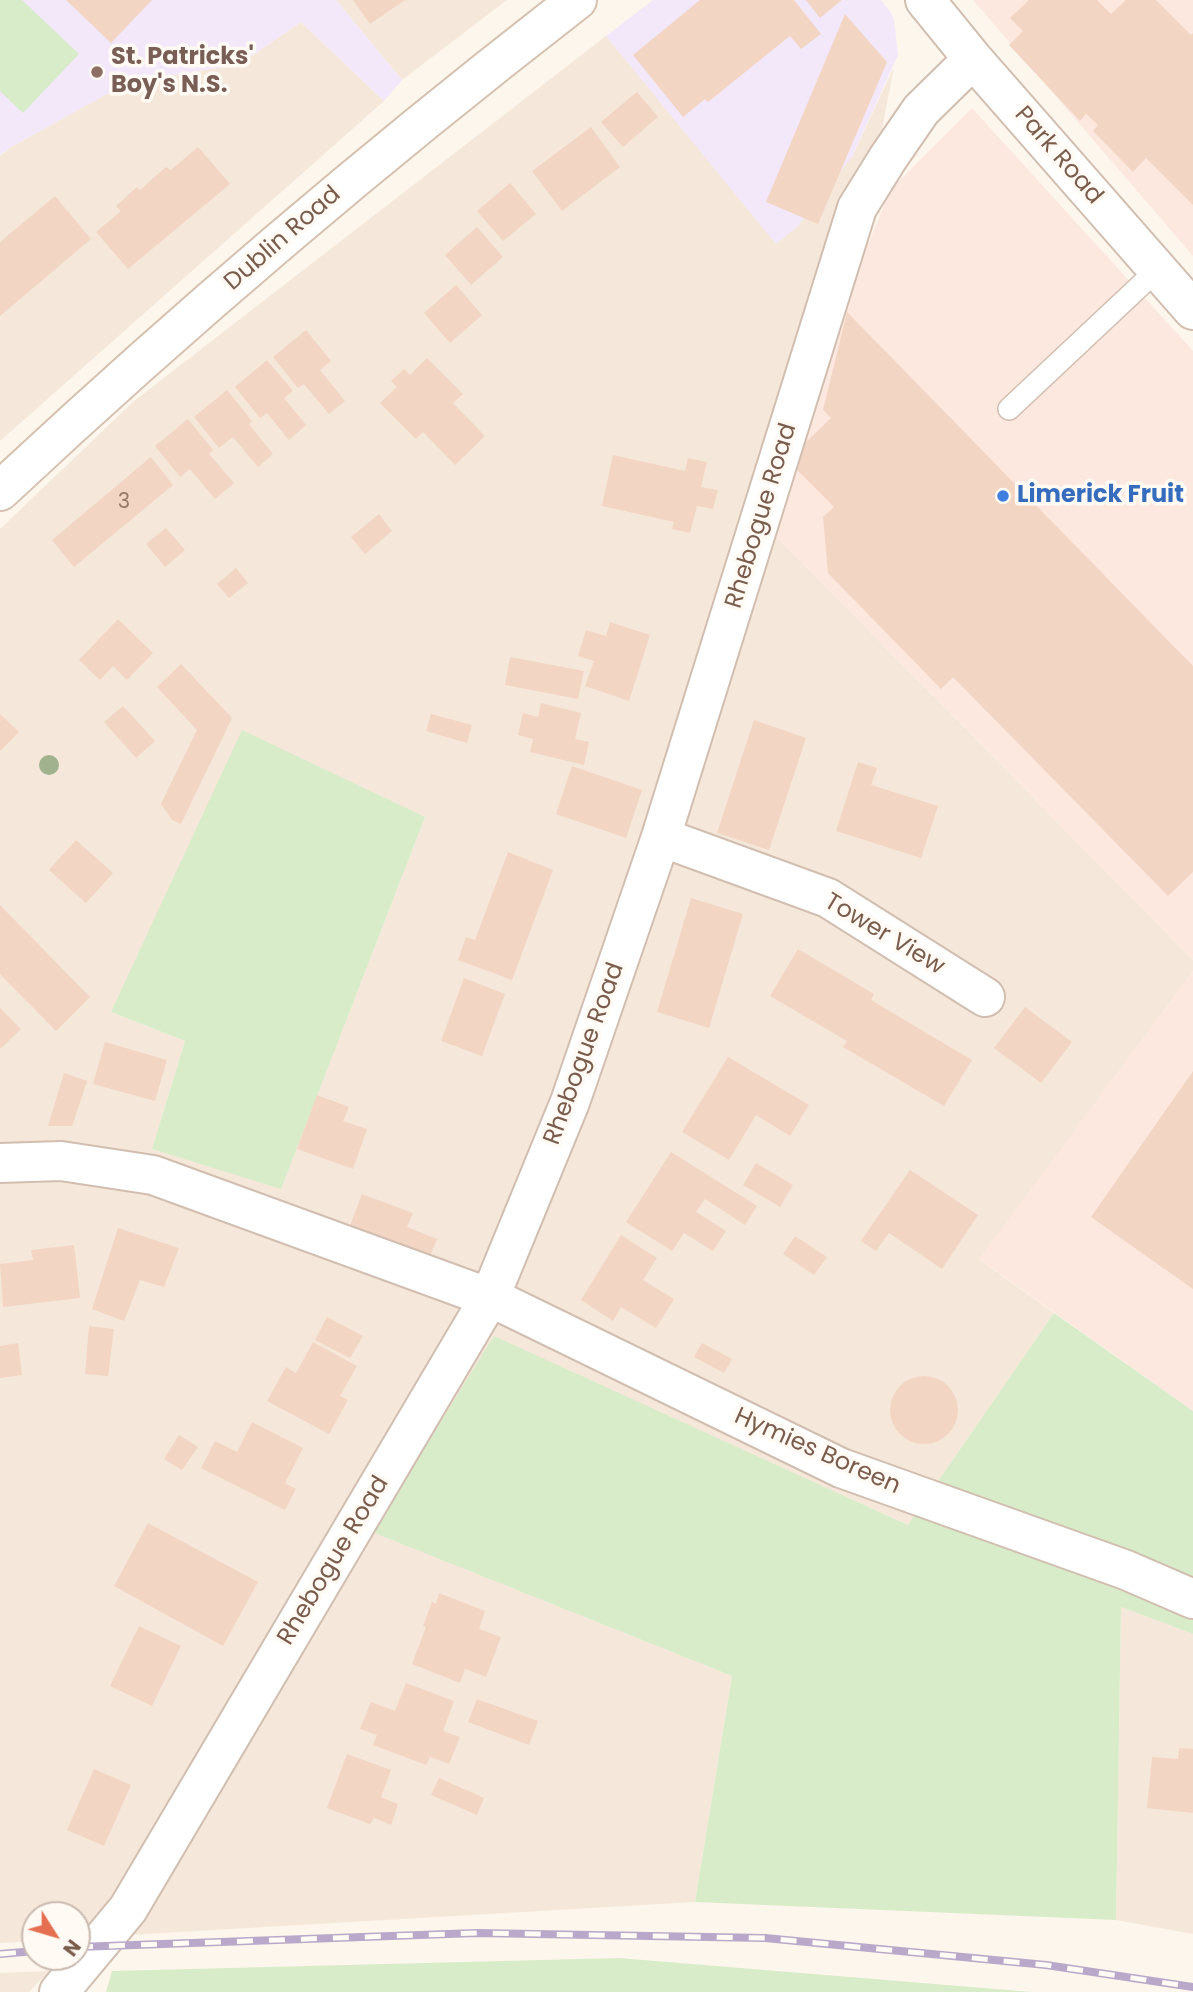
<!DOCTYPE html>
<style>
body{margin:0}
#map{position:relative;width:1193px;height:1992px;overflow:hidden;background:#fdf6ec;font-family:Poppins,sans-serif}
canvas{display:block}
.north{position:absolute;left:21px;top:1901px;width:70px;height:70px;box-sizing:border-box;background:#fffaf3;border:2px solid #cabbb1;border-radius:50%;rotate:127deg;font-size:19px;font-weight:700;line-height:28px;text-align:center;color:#7a5c4d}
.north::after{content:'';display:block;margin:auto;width:24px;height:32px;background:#e76f51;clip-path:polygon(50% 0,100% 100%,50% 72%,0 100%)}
</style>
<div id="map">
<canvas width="1193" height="1992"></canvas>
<div class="north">N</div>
</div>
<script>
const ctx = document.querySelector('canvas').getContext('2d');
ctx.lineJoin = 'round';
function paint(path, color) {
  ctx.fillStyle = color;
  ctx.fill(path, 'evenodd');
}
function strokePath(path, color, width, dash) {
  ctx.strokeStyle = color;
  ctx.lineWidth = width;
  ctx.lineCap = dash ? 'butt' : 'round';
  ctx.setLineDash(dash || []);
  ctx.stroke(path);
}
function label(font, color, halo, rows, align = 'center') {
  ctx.font = font + ' Poppins,sans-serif';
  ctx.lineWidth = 7;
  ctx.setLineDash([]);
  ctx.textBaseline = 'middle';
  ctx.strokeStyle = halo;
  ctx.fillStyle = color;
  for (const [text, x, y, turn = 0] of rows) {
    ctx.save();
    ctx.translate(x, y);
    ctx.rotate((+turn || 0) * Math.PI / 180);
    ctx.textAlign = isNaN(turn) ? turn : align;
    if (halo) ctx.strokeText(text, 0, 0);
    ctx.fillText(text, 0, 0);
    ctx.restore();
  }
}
const residential = new Path2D(`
 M336,0H507L402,80Z
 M301,22L384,101L0,441V156L11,147L127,83L240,64Z
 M606,36L722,176L852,157L894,67L853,280L772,532L1193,960V971L980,1260L1054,1313L908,1525L494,1337L373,1532L732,1676L695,1902L77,1938V1915H35V1941L0,1943V529L134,401ZM425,817L281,1188L152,1149L185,1041L111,1012Z
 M1121,1607L1193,1634V1934L1116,1920Z
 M49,1971L29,1992H0V1973Z`);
const commercial = new Path2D(`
 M973,0H1193V256Z
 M972,108L1193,351V960L772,532L853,280L891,189Z
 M1193,971V1411L979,1259Z`);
const education = new Path2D(`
 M0,0H336L402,80L384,101L301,22L240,64L127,83L11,147L0,155Z
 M653,0H881L891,13L894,20L898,55L852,157L798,226L776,244L606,36Z`);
const green = new Path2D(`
 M0,0H22L79,54L23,113L0,91Z
 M242,730L425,817L281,1189L152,1149L185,1041L111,1012Z
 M1054,1313L1193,1411V1634L1121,1607L1116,1920L695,1902L732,1676L372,1532L494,1336L908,1525Z
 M619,1958L1032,1992H106L112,1971Z`);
const building = new Path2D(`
 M66,0H152L111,43Z
 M353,0H405L370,24Z
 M700,0H794L821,34L801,49L790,36L708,102L705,99L683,117L633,55Z
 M806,0H842L820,18Z
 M1029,0H1097L1111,14L1126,0H1156L1191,35L1193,33V205L1146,158L1133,172L1093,131L1098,125L1086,114L1080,121L1009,45L1023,31L1010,18Z
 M845,14L887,62L818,224L766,202Z
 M637,92L658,117L623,147L601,122Z
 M591,127L620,167L562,211L532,171Z
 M198,147L230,184L128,269L96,232L121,211L116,206L137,187L140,190L166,167L171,170Z
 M510,183L536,214L503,241L477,211Z
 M55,196L91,239L0,316V242Z
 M477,227L503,257L471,285L445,255Z
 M456,285L482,315L450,343L424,313Z
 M847,312L1193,666V872L1168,896L953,677L941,689L828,573L823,517L834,507L796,469L804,444L831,418L823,410Z
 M306,330L331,361L320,370L345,401L329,414L304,384L298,388L273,357Z
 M427,358L463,394L453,403L485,436L455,465L423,432L416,439L380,403L397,387L391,381L404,369L410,375Z
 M267,360L293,391L284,398L306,425L289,440L267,413L260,418L235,387Z
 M227,390L252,421L249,424L273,454L258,467L233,437L219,448L194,417Z
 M188,419L213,450L209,454L234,483L215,499L190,469L180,477L155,446Z
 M613,455L685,471L688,458L707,462L701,487L718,490L713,509L697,506L690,533L672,529L674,522L602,506Z
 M151,457L173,485L74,567L52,540Z
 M379,514L392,531L365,554L351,537Z
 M166,528L185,550L165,567L146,544Z
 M236,568L248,583L229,598L217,584Z
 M118,619L153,653L127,680L113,666L100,680L79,660Z
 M610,622L650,635L629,701L585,686L594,661L578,656L586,630L606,636Z
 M510,657L584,671L578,699L505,685Z
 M181,664L232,718L181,824L172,820L161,804L197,730L157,687Z
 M541,703L581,713L575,739L589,742L584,765L530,752L533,739L518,735L523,713L538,717Z
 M123,706L155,741L136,758L104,722Z
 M0,714L19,732L0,751Z
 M431,714L472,725L467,743L426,731Z
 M754,720L806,738L769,850L717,833Z
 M858,762L877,768L871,785L938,806L921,858L836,831Z
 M572,766L642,790L626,838L556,814Z
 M76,840L113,873L86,903L49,870Z
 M508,852L553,870L512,980L458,960L466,937L475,940Z
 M691,898L743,914L709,1028L657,1012Z
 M0,905L90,997L56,1031L0,974Z
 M798,949L874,994L871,1000L972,1060L944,1106L843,1047L847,1041L770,996Z
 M464,978L505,994L482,1056L441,1041Z
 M1025,1007L1072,1042L1041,1083L994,1048Z
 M0,1008L21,1029L0,1049Z
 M105,1042L167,1060L155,1101L93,1084Z
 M728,1057L809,1105L790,1136L756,1115L729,1160L682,1132Z
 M1193,1071V1289L1091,1217Z
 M64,1073L87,1081L72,1126H48Z
 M317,1095L349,1107L343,1121L367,1129L353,1169L297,1149Z
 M671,1152L757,1206L745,1225L705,1199L696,1212L726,1231L713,1251L684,1233L672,1251L626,1222Z
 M756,1163L793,1185L780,1207L743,1185Z
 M910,1170L978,1215L942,1269L889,1233L876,1251L861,1241Z
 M362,1194L413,1213L407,1227L437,1239L428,1261L348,1231Z
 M118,1228L179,1248L164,1287L140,1280L124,1321L92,1309Z
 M621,1235L657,1258L643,1280L674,1299L656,1328L621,1307L613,1321L581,1300Z
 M795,1236L827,1257L814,1275L783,1254Z
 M74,1245L80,1298L3,1307L0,1264L33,1260L31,1250Z
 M327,1317L363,1336L350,1358L315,1340Z
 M89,1326L114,1329L108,1376L85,1374Z
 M313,1342L357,1366L340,1396L348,1400L329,1434L267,1401L286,1367L296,1373Z
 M18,1343L22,1375L0,1378V1346Z
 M702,1343L732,1359L724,1373L694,1357Z
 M890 1410a34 34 0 1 1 68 0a34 34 0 1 1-68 0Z
 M252,1422L303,1448L285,1483L296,1489L285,1510L201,1468L215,1441L237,1452Z
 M179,1435L198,1447L182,1470L164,1459Z
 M148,1523L258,1582L223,1646L114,1586Z
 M439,1593L485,1611L479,1629L501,1637L486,1677L465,1669L460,1683L412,1664L426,1627L423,1626L432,1602L436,1604Z
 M139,1626L181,1646L152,1706L110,1686Z
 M406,1683L454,1701L443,1731L460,1737L449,1764L430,1757L426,1765L373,1745L377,1735L360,1729L371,1702L395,1711Z
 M477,1699L538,1721L529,1745L468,1722Z
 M1179,1748L1193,1749V1813L1147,1808L1152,1757L1178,1759Z
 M347,1754L391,1770L381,1797L398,1804L391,1825L374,1818L370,1824L327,1808Z
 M94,1769L131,1785L104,1846L67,1830Z
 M439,1778L484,1798L477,1815L431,1795Z`);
const lane = new Path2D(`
 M1009,409L1157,270`);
const street = new Path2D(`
 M925,0L973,59L1193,310
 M661,837L828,898L985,997
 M0,1163L61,1161L153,1175L471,1291L490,1297L841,1468L1126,1570L1193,1599
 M59,1992L128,1909L490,1297L570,1102L661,837L857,208L888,158L921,110L973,59`);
const secondary = new Path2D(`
 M0,491C185,318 377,155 577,0`);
const rail = new Path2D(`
 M77,1947L477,1933L765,1938L1046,1965L1193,1987
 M0,1954L35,1951`);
const trees = [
 [49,765]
];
const markers = [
 [97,72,7,"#8d6e63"],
 [1003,496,7,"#3f7fe0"]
];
const numberNames = [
 ["3",124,503]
];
const educationNames = [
 ["St. Patricks'",111,58],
 ["Boy's N.S.",111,86]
];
const streetNames = [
 ["Park Road",1058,156,49],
 ["Dublin Road",283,239,-41],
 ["Rhebogue Road",762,516,-73],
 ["Tower View",884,935,31],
 ["Rhebogue Road",585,1054,-70],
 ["Hymies Boreen",817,1452,24],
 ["Rhebogue Road",334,1561,-59]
];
const shopNames = [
 ["Limerick Fruit",1017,496]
];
paint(residential, '#f5e8da');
paint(commercial, '#fde8e0');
paint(education, '#f3e8fa');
paint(green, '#d8ecc9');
paint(building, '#f3d5c3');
strokePath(lane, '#d1beb0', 24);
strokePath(street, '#d1beb0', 42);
strokePath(secondary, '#d6c0b0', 42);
strokePath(lane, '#fff', 21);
strokePath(street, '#fff', 38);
strokePath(secondary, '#fff', 38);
strokePath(rail, '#b9a8c9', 8);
strokePath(rail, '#fffaf3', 5, [16]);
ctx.fillStyle = '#a0b28e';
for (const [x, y] of trees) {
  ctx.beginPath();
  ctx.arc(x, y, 10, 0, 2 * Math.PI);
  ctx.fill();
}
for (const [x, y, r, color] of markers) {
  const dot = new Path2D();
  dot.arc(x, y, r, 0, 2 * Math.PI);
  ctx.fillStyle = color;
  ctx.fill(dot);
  strokePath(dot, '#fffaf3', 2.5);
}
label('21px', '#987a6a', null, numberNames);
label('bold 24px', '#785e54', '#fffaf3', educationNames, 'left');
label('24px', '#7a5c4d', '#fffaf3', streetNames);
label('bold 24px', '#366cbe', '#fffaf3', shopNames, 'left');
</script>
